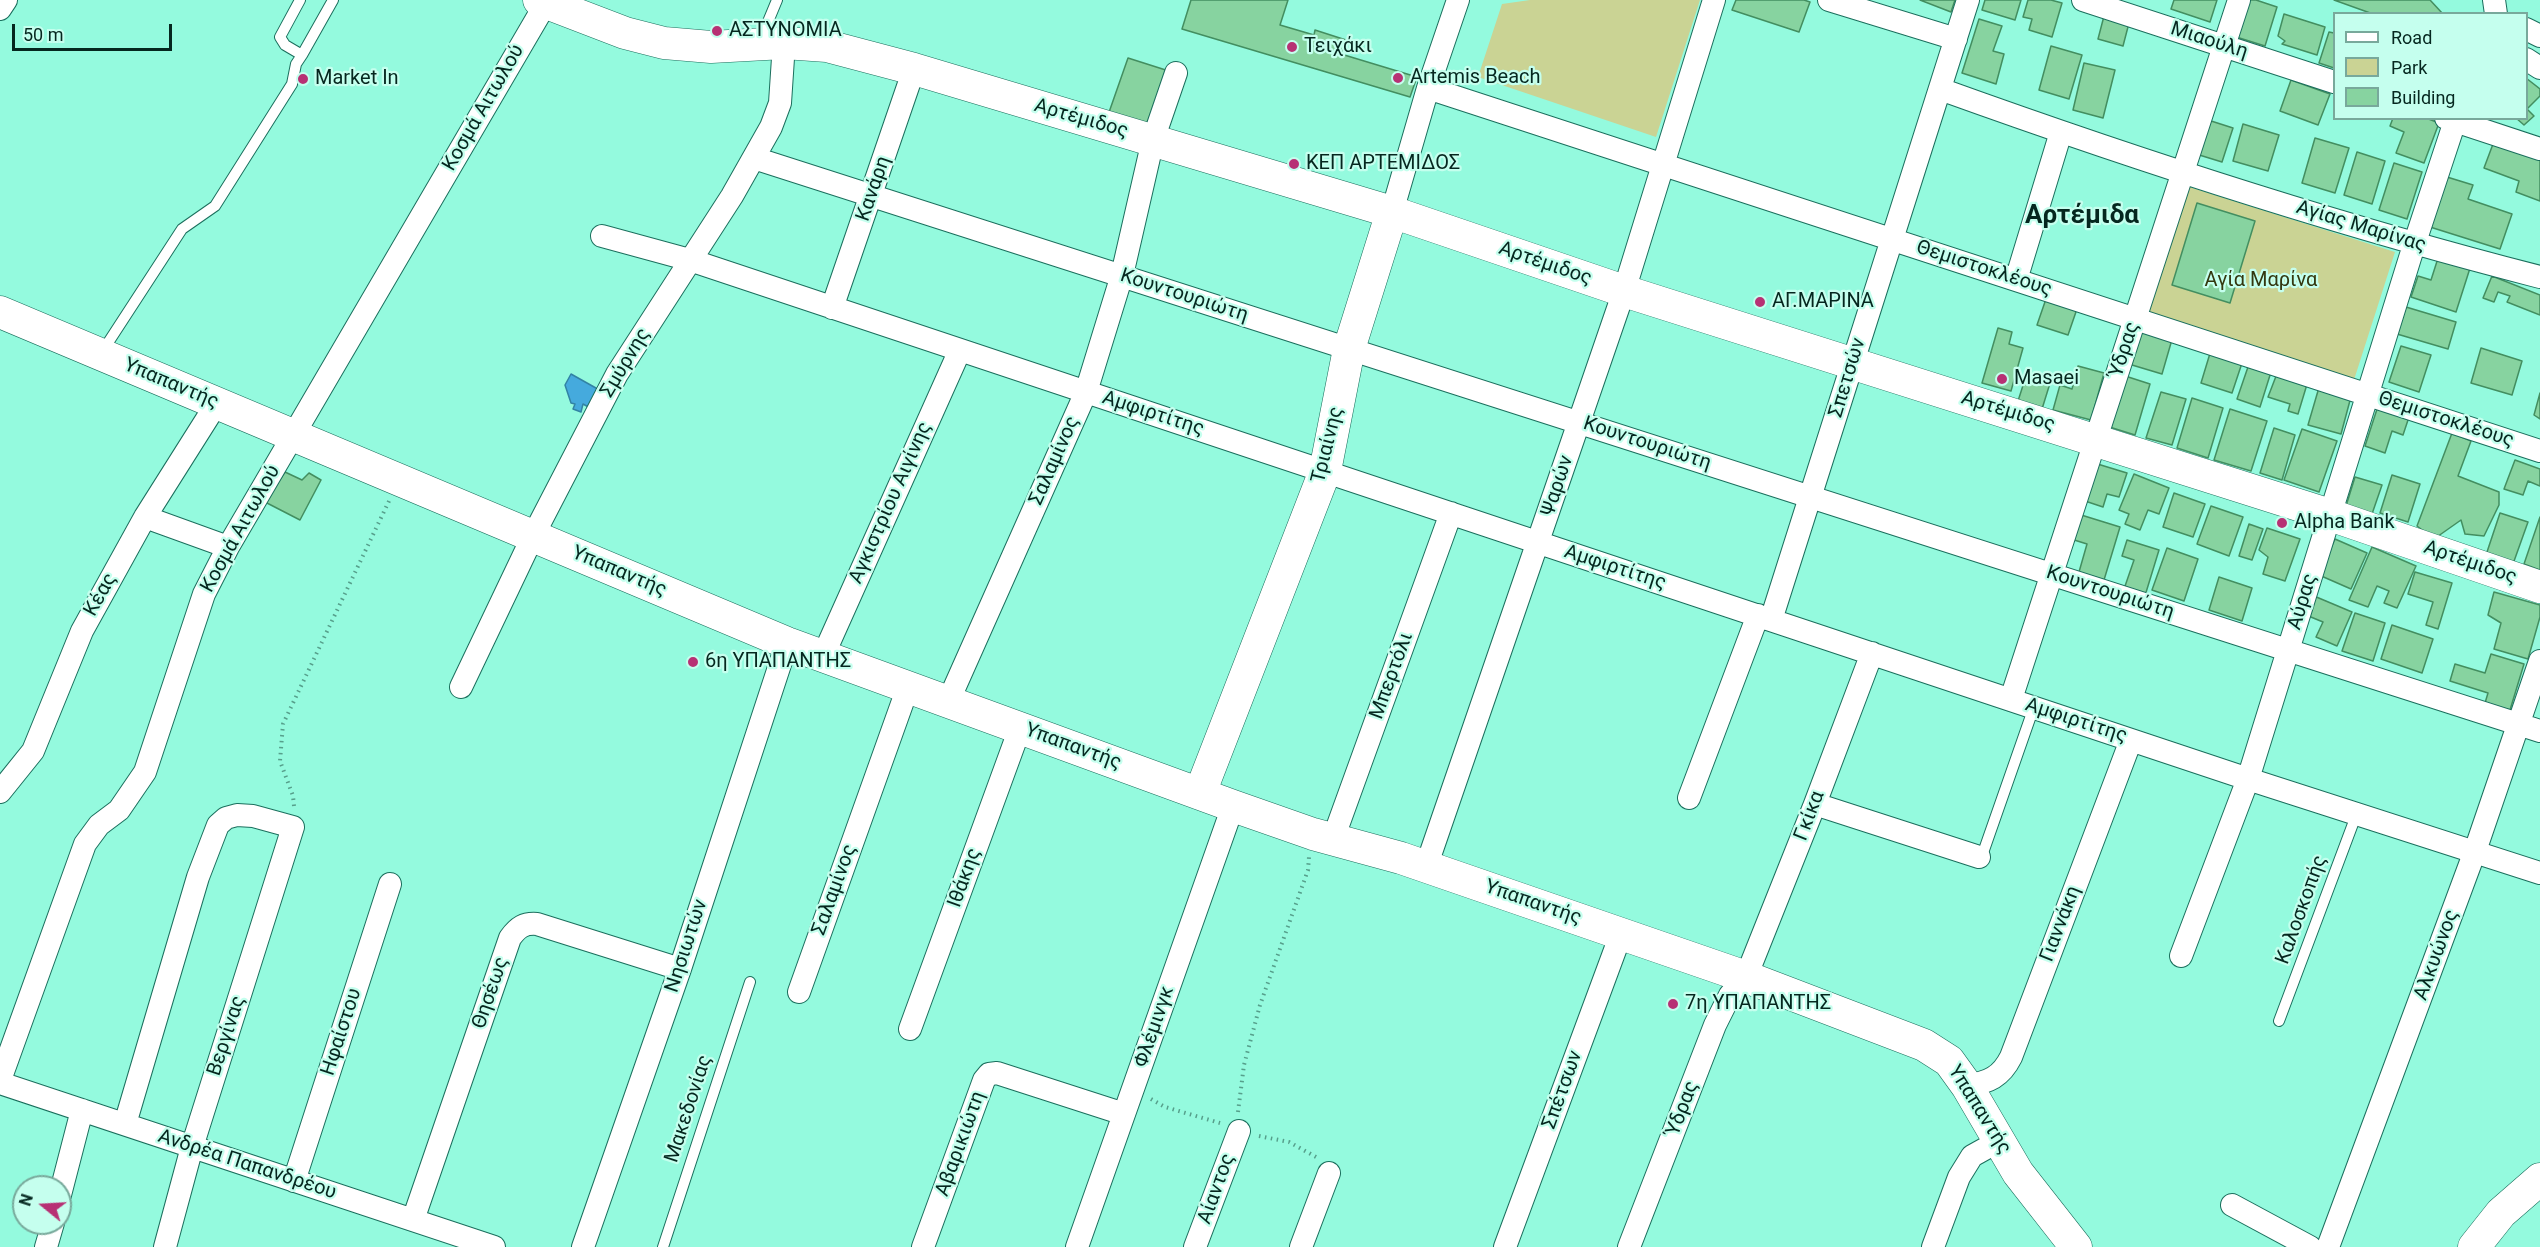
<!DOCTYPE html>
<meta charset="utf-8">
<style>
body{margin:0}
#map{position:relative;width:2540px;height:1247px;overflow:hidden;background:#94fade;font-family:Roboto,sans-serif}
canvas{display:block}
.legend{position:absolute;left:2333px;top:12px;width:195px;height:108px;box-sizing:border-box;background:#c5ffee;border:2px solid #78a99b;margin:0;padding:8px 10px;list-style:none;font-size:18px;color:#05271f}
.legend li{display:flex;align-items:center;gap:12px;height:30px}
.legend b{width:30px;border:2px solid #78a99b}
.north{position:absolute;left:12px;top:1175px;width:60px;height:60px;box-sizing:border-box;background:#c5ffee;border:2px solid #78a99b;border-radius:50%;rotate:288deg;font-size:16px;font-weight:700;line-height:24px;text-align:center;color:#05271f}
.north::after{content:'';display:block;margin:auto;width:21px;height:27px;background:#b73174;clip-path:polygon(50% 0,100% 100%,50% 72%,0 100%)}
.scale{position:absolute;left:12px;top:24px;width:160px;height:27px;box-sizing:border-box;border:3px solid #05271f;border-top:0;padding-left:8px;font-size:18px;line-height:21px;white-space:nowrap;color:#05271f;-webkit-text-stroke:4px #c5ffee;paint-order:stroke}
</style>
<div id="map">
<canvas width="2540" height="1247"></canvas>
<ul class="legend">
<li><b style="height:8px;background:#fff"></b>Road</li>
<li><b style="height:16px;background:#cad394"></b>Park</li>
<li><b style="height:16px;background:#87d3a0"></b>Building</li>
</ul>
<div class="north">N</div>
<div class="scale">50 m</div>
</div>
<script>
const ctx = document.querySelector('canvas').getContext('2d');
ctx.lineJoin = 'round';
function paint(path, color) {
  ctx.fillStyle = color;
  ctx.fill(path, 'evenodd');
}
function strokePath(path, color, width, dash) {
  ctx.strokeStyle = color;
  ctx.lineWidth = width;
  ctx.lineCap = dash ? 'butt' : 'round';
  ctx.setLineDash(dash || []);
  ctx.stroke(path);
}
function label(font, color, halo, rows, align = 'center') {
  ctx.font = font + ' Roboto,sans-serif';
  ctx.lineWidth = 4.5;
  ctx.setLineDash([]);
  ctx.textBaseline = 'middle';
  ctx.strokeStyle = halo;
  ctx.fillStyle = color;
  for (const [text, x, y, turn = 0] of rows) {
    ctx.save();
    ctx.translate(x, y);
    ctx.rotate((+turn || 0) * Math.PI / 180);
    ctx.textAlign = isNaN(turn) ? turn : align;
    if (halo) ctx.strokeText(text, 0, 0);
    ctx.fillText(text, 0, 0);
    ctx.restore();
  }
}
const green = new Path2D(`
 M1530,0H1700L1656,137L1478,77L1502,4Z
 M2180,184L2395,252L2353,383L2138,315Z`);
const water = new Path2D(`
 M571,374L603,392L592,409L583,404L581,412L573,409L575,404L571,403L565,385Z`);
const building = new Path2D(`
 M1191,0H1288L1280,25L1314,35L1315,30L1346,40L1341,54L1417,77L1410,97L1182,29Z
 M1736,0H1804L1810,2L1799,32L1732,10Z
 M1920,0H1955L1951,12Z
 M1985,0H2021L2015,20L1982,10Z
 M2028,0H2051L2062,3L2052,37L2029,30L2032,19L2023,17Z
 M2174,0H2217L2210,22L2171,9Z
 M2245,0H2256L2277,7L2265,46L2233,36Z
 M2334,0H2430L2443,14H2373Z
 M2284,14L2325,27L2317,55L2282,44L2285,41L2278,36Z
 M2104,16L2129,23L2123,46L2098,39Z
 M1979,19L2002,26L1993,51L2004,54L1996,84L1962,73Z
 M2329,32L2334,33V68L2319,63Z
 M2051,46L2082,55L2069,99L2039,90Z
 M1128,58L1172,72L1151,133L1107,118Z
 M2084,63L2115,70L2103,118L2073,110Z
 M2526,78L2540,89V96L2527,109L2534,116L2524,125L2516,118H2526Z
 M2291,80L2330,94L2318,125L2280,111Z
 M2393,118H2426L2439,123L2424,163L2396,153L2404,132L2390,126Z
 M2208,120L2233,128L2222,162L2196,154Z
 M2243,124L2279,135L2268,171L2233,161Z
 M2315,138L2349,148L2335,193L2302,183Z
 M2493,144L2540,154V201L2516,192L2519,181L2484,168Z
 M2357,152L2385,161L2372,204L2344,195Z
 M2394,163L2422,172L2407,219L2379,210Z
 M2447,177L2473,185L2468,199L2512,214L2500,249L2430,227Z
 M2197,203L2255,221L2230,303L2172,285Z
 M2439,255L2471,265L2456,312L2411,297L2418,276L2431,280Z
 M2492,276L2540,295V315L2507,302L2510,296L2498,292L2494,302L2483,298Z
 M2047,296L2078,306L2068,335L2037,325Z
 M2406,307L2456,322L2448,349L2397,334Z
 M2133,324L2173,336L2162,374L2122,362Z
 M1998,328L2012,332L2009,344L2023,348L2011,391L1982,383Z
 M2401,346L2431,355L2419,392L2389,382Z
 M2481,348L2522,361L2512,395L2471,383Z
 M2211,350L2243,360L2232,393L2201,383Z
 M2249,364L2271,372L2260,407L2237,399Z
 M2078,366L2104,373L2091,420L2053,410L2060,385L2072,389Z
 M2278,371L2308,381L2298,414L2288,411L2290,404L2268,397Z
 M2027,373L2051,380L2042,409L2018,401Z
 M2119,374L2150,384L2135,435L2103,425Z
 M2320,384L2352,393L2341,434L2308,425Z
 M2161,392L2186,399L2172,445L2146,438Z
 M2540,393V419L2534,415Z
 M2192,398L2223,408L2208,458L2177,448Z
 M2379,403L2410,414L2403,435L2392,431L2385,453L2365,446Z
 M2230,409L2267,421L2251,471L2214,460Z
 M2274,428L2295,435L2282,480L2260,473Z
 M2302,429L2337,441L2319,492L2284,480Z
 M2452,433L2471,441L2458,476L2499,492V505L2484,536L2465,534L2461,520L2434,539L2417,526Z
 M2515,460L2540,469V486L2528,481L2523,495L2504,489Z
 M2091,462L2127,473L2119,497L2107,494L2103,507L2079,499Z
 M285,472L302,480L309,473L321,480L300,520L265,502Z
 M2134,474L2169,488L2159,514L2148,510L2140,530L2125,524L2129,514L2119,510Z
 M2392,475L2420,484L2408,522L2380,513Z
 M2355,477L2382,485L2372,514L2346,506Z
 M2174,493L2205,504L2193,537L2163,527Z
 M2211,506L2243,517L2229,556L2197,544Z
 M2500,513L2528,522L2513,564L2486,555Z
 M2078,514L2120,527L2104,580L2079,572L2087,544L2071,539Z
 M2540,517V570L2524,564Z
 M2249,524L2263,529L2252,560L2239,556Z
 M2267,528L2300,539L2285,581L2263,574L2268,557L2259,550Z
 M2335,539L2367,553L2351,589L2319,575Z
 M2127,540L2159,550L2144,599L2123,592L2134,560L2122,556Z
 M2372,547L2416,566L2397,608L2384,603L2389,591L2377,586L2368,607L2349,600Z
 M2167,548L2198,559L2184,601L2152,590Z
 M2415,572L2452,583L2438,629L2426,625L2433,602L2408,594Z
 M2219,577L2252,588L2242,621L2209,610Z
 M2494,592L2540,605V617L2528,659L2494,649L2501,623L2488,615Z
 M2314,596L2352,612L2337,646L2316,637L2323,622L2306,615Z
 M2355,613L2385,623L2373,661L2342,651Z
 M2392,625L2433,639L2422,673L2381,659Z
 M2491,654L2524,664L2510,710L2485,703L2488,693L2450,681L2455,664L2485,673Z`);
const path = new Path2D(`
 M294,806L293,796L280,761L283,724L389,501
 M1151,1099L1165,1107L1220,1123
 M1238,1112L1244,1065L1260,1005L1308,870L1309,857
 M1259,1136L1289,1142L1316,1157`);
const lane = new Path2D(`
 M760,41L777,0
 M302,55L333,0
 M102,352L182,229L215,206L292,84L296,64L302,55L285,45L280,37L300,0
 M1979,857L1984,850L2034,707
 M2279,1021L2357,813
 M663,1247L750,982`);
const street = new Path2D(`
 M1829,0L1956,39
 M2083,0L2334,82
 M2494,0L2496,14
 M0,9L6,0
 M2526,29L2540,36
 M2526,59L2540,68
 M1428,88L2540,451
 M1940,89C2137,160 2337,225 2540,277
 M2446,118L2540,149
 M754,158L2540,731
 M1392,212L1428,88L1458,0
 M602,236L690,260L2248,779L2540,873
 M2016,280L2061,132
 M832,308L914,69
 M145,517L228,547
 M1771,620L1968,0
 M823,656L960,350
 M461,687L533,536L617,374L732,196L771,127L780,103L784,43
 M2011,699L2239,0
 M948,702L1086,392L1122,275L1153,140L1176,73
 M0,792L33,751L82,631L145,517L217,403
 M1689,798L1758,615
 M1815,804L1979,857
 M1333,839L1451,513
 M1426,867L1624,291L1714,0
 M2181,956L2248,779L2414,245L2456,118
 M799,992L908,687
 M910,1029L1020,728
 M0,1080L85,844L99,825L119,810L145,772L204,594L228,547L546,3
 M0,1083L494,1247
 M1967,1086C1989,1082 2001,1077 2011,1057L2131,740
 M125,1124L198,877L218,825L226,818L237,815L253,816L293,827L192,1147L165,1247
 M294,1181L390,884
 M60,1195L82,1110
 M2232,1205L2310,1247
 M413,1220L510,938C518,927 524,923 537,924L680,969
 M46,1247L53,1223
 M583,1247L680,969L787,643
 M923,1247L984,1080L989,1074L997,1073L1124,1114
 M1077,1247L1233,806
 M1195,1247L1239,1131
 M1301,1247L1329,1173
 M1505,1247L1621,934
 M1629,1247L1715,1025L1730,995L1746,977L1815,804L1872,653
 M1933,1247L1959,1177L1972,1156L1999,1141
 M2328,1247L2475,851L2540,661`);
const secondary = new Path2D(`
 M539,0L625,33L664,43L711,47L784,43L827,46L914,69L1392,212L1624,291L2330,515L2540,587
 M0,312L787,643L1233,806L1313,834L1401,858L1746,977L1924,1045L1949,1061L1967,1086L2018,1173L2076,1247
 M1200,793L1325,471L1349,349L1392,212
 M2474,1247L2501,1213L2540,1179`);
const markers = [
 [717,31,6,"#b73174"],
 [1292,47,6,"#b73174"],
 [1398,78,6,"#b73174"],
 [303,79,6,"#b73174"],
 [1294,164,6,"#b73174"],
 [1760,302,6,"#b73174"],
 [2002,379,6,"#b73174"],
 [2282,523,6,"#b73174"],
 [693,662,6,"#b73174"],
 [1673,1004,6,"#b73174"]
];
const poiNames = [
 ["ΑΣΤΥΝΟΜΙΑ",729,31],
 ["Τειχάκι",1304,47],
 ["Artemis Beach",1410,78],
 ["Market In",315,79],
 ["ΚΕΠ ΑΡΤΕΜΙΔΟΣ",1306,164],
 ["ΑΓ.ΜΑΡΙΝΑ",1772,302],
 ["Masaei",2014,379],
 ["Alpha Bank",2294,523],
 ["6η ΥΠΑΠΑΝΤΗΣ",705,662],
 ["7η ΥΠΑΠΑΝΤΗΣ",1685,1004]
];
const streetNames = [
 ["Μιαούλη",2209,41,18],
 ["Κοσμά Αιτωλού",484,108,-60],
 ["Αρτέμιδος",1081,119,16],
 ["Κανάρη",874,189,-71],
 ["Αγίας Μαρίνας",2361,227,17],
 ["Αρτέμιδος",1545,264,19],
 ["Θεμιστοκλέους",1984,269,18],
 ["Κουντουριώτη",1184,296,18],
 ["Ύδρας",2125,350,-72],
 ["Σμύρνης",626,363,-59],
 ["Σπετσών",1848,378,-73],
 ["Υπαπαντής",171,384,23],
 ["Αρτέμιδος",2008,412,17],
 ["Αμφιρτίτης",1153,414,18],
 ["Θεμιστοκλέους",2446,420,18],
 ["Κουντουριώτη",1647,444,18],
 ["Τριαίνης",1328,445,-76],
 ["Σαλαμίνος",1055,461,-66],
 ["Ψαρών",1558,486,-72],
 ["Αγκιστρίου Αιγίνης",891,503,-66],
 ["Κοσμά Αιτωλού",241,529,-61],
 ["Αρτέμιδος",2470,563,19],
 ["Αμφιρτίτης",1615,568,18],
 ["Υπαπαντής",619,572,23],
 ["Κουντουριώτη",2110,593,18],
 ["Κέας",101,595,-61],
 ["Αύρας",2303,602,-73],
 ["Μπερτόλι",1392,676,-70],
 ["Αμφιρτίτης",2076,721,18],
 ["Υπαπαντής",1073,747,20],
 ["Γκίκα",1810,816,-69],
 ["Ιθάκης",965,878,-70],
 ["Σαλαμίνος",835,890,-70],
 ["Υπαπαντής",1533,903,19],
 ["Καλοσκοπής",2302,910,-70],
 ["Γιαννάκη",2061,924,-69],
 ["Νησιωτών",687,946,-72],
 ["Αλκυώνος",2437,955,-70],
 ["Θησέως",491,993,-71],
 ["Φλέμινγκ",1155,1027,-71],
 ["Ηφαίστου",342,1032,-72],
 ["Βεργίνας",227,1036,-72],
 ["Σπέτσων",1563,1090,-70],
 ["Μακεδονίας",689,1109,-72],
 ["Ύδρας",1683,1109,-69],
 ["Υπαπαντής",1979,1110,58],
 ["Αβαρικιώτη",961,1144,-70],
 ["Ανδρέα Παπανδρέου",247,1165,18],
 ["Αίαντος",1217,1189,-70]
];
const parkNames = [
 ["Αγία Μαρίνα",2261,281]
];
const districtNames = [
 ["Αρτέμιδα",2082,216]
];
paint(green, '#cad394');
paint(water, '#45aadd');
strokePath(water, '#3283a4', 1.5);
paint(building, '#87d3a0');
strokePath(building, '#438e60', 1.5);
strokePath(lane, '#1b6f5d', 12);
strokePath(street, '#1b6f5d', 24);
strokePath(secondary, '#1b6f5d', 33);
strokePath(path, '#569f8b', 4, [1.5, 4.5]);
strokePath(lane, '#fff', 10);
strokePath(street, '#fff', 22);
strokePath(secondary, '#fff', 32);
for (const [x, y, r, color] of markers) {
  const dot = new Path2D();
  dot.arc(x, y, r, 0, 2 * Math.PI);
  ctx.fillStyle = color;
  ctx.fill(dot);
  strokePath(dot, '#c5ffee', 2);
}
label('20px', '#05271f', '#c5ffee', poiNames, 'left');
label('20px', '#05271f', '#c5ffee', streetNames);
label('20px', '#33370f', '#c5ffee', parkNames);
label('bold 26px', '#05271f', '#c5ffee', districtNames);
</script>
